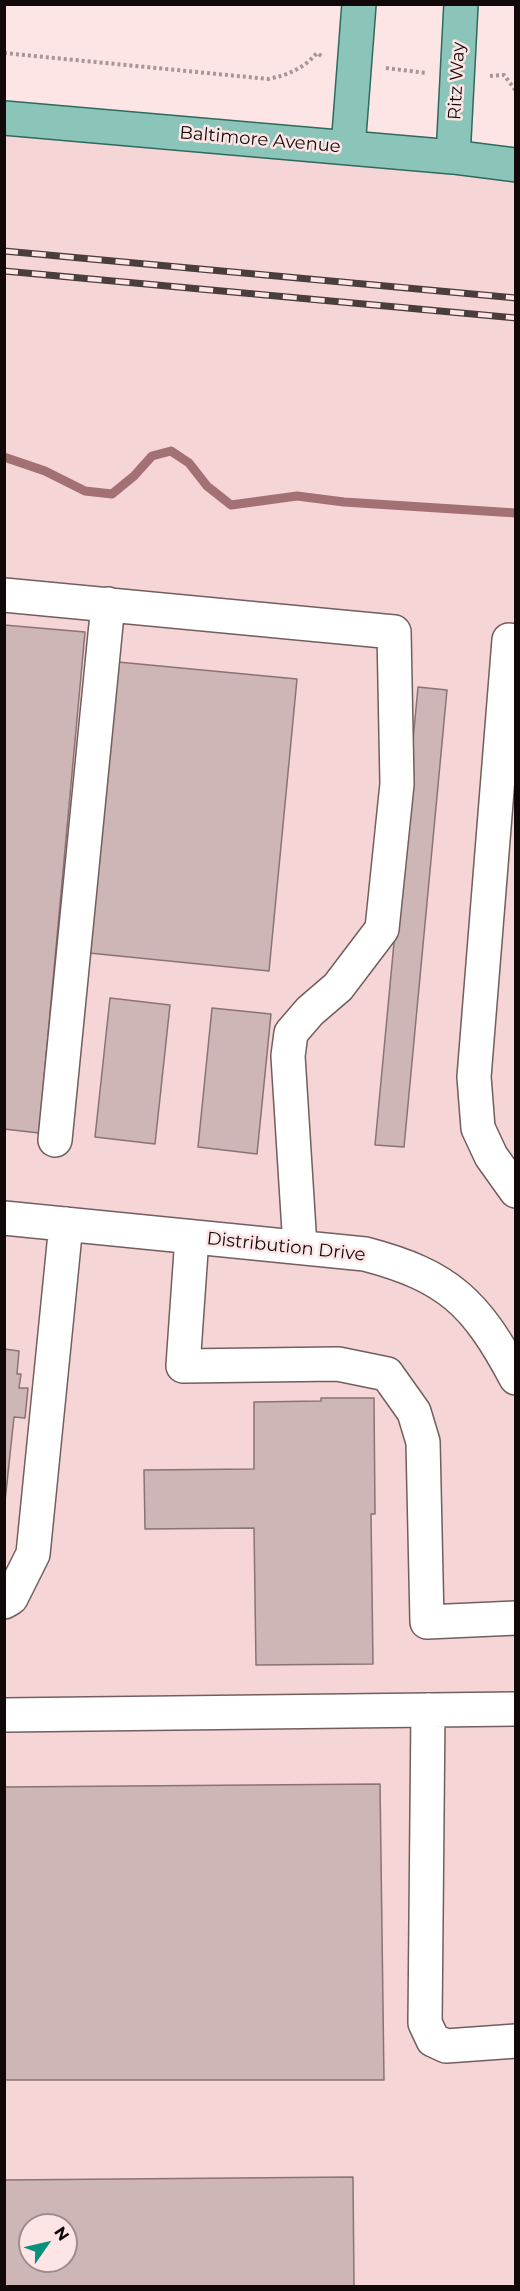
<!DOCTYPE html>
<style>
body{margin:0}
#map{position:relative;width:520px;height:2291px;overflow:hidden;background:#fee5e5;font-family:Montserrat,sans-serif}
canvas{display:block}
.frame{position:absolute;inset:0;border:6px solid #110909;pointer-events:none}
.north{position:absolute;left:18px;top:2213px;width:60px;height:60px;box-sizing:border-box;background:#fee5e5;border:2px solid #9f8d8d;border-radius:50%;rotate:56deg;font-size:16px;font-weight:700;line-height:24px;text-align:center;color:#110909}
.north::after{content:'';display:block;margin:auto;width:21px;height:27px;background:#09917b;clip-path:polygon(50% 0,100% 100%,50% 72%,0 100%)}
</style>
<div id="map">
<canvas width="520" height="2291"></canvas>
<div class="frame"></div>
<div class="north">N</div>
</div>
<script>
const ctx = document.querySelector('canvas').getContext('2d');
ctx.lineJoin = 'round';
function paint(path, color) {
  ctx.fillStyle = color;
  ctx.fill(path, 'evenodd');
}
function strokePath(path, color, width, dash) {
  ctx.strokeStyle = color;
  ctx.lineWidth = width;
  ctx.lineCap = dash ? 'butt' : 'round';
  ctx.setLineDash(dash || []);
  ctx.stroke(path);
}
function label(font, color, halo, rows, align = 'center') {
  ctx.font = font + ' Montserrat,sans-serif';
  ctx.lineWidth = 5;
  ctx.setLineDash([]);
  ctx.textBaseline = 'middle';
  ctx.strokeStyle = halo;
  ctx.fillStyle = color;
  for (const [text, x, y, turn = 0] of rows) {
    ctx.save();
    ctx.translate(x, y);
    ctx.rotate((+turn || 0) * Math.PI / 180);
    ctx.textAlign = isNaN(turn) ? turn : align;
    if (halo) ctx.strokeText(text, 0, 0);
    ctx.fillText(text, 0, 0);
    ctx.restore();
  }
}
const built = new Path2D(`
 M4,126L515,170V2286H5ZM30,2225H66V2261H30Z`);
const stream = new Path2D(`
 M4,457L45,471L85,491L112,494L134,476L152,456L171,451L189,463L207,486L231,505L297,496L344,502L516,513`);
const building = new Path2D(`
 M4,625L85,632L39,1133L4,1129Z
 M118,662L297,679L269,971L89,953Z
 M418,687L447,690L404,1147L375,1145Z
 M110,998L170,1005L155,1144L95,1137Z
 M212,1008L271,1014L257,1154L198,1147Z
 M4,1349L19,1351L17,1374H21L19,1388H28L25,1418L14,1417L4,1511Z
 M321,1398H374L375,1514H371L373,1664L256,1665L254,1528L145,1529L144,1470L254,1469V1402L321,1401Z
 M380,1784L384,2080H4V1787Z
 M353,2177L354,2286H4V2180ZM30,2225H66V2261H30Z`);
const path = new Path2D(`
 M4,53L268,79C288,75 303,69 317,53L323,57
 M386,68L426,73
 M490,76L504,75L516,91`);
const minor = new Path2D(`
 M4,595L394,632L397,784L382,929L338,987L310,1011L291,1033L288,1056L300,1247
 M516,641L509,640L474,1077L478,1128L491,1156L516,1191
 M55,1140L108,604
 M4,1218L365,1254C449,1276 476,1303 516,1378
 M192,1237L183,1366L338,1364L387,1374L414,1412L423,1442L427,1622L516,1618
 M4,1602L11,1598L33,1554L66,1224
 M428,1710L425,2023L433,2040L446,2046L516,2041
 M4,1715L516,1709`);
const major = new Path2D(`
 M4,118L453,157L516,165
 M348,148L359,4
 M453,157L461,4`);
const rail = new Path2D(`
 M4,251L516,298
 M4,271L516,318`);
const streetNames = [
 ["Ritz Way",457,81,-87],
 ["Baltimore Avenue",260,140,5],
 ["Distribution Drive",286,1247,6]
];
paint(built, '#f6d5d6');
strokePath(stream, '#a37173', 9);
paint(building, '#ceb6b7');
strokePath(building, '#897374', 1.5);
strokePath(minor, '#735e5e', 36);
strokePath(major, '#2e6a5d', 36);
strokePath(path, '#a89595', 4, [3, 3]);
strokePath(minor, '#fff', 33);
strokePath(major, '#8bc5b9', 33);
strokePath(rail, '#4a3d3d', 7);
strokePath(rail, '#fee5e5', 4.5, [14]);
label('18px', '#110909', '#fee5e5', streetNames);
</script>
